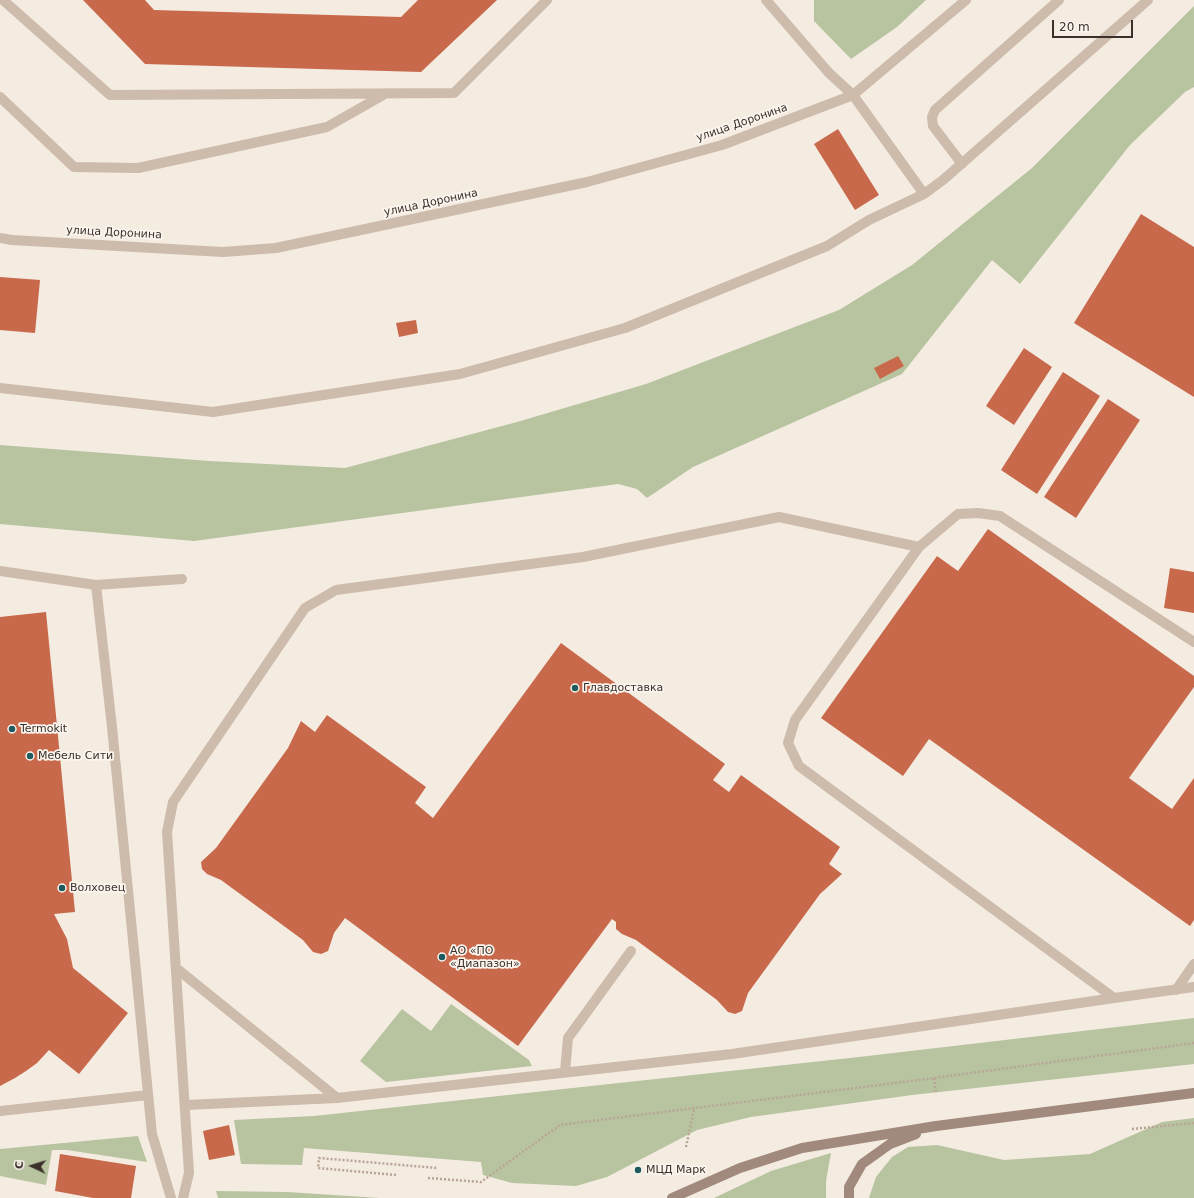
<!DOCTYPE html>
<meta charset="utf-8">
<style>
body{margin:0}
#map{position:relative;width:1194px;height:1198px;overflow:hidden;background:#f4ebe1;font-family:"DejaVu Sans",sans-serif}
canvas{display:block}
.north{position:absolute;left:12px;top:1146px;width:40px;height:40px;-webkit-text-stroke:3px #fbf5ee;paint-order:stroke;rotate:274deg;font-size:11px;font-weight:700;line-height:16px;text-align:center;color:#3b302b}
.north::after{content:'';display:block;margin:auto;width:14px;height:18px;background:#3b302b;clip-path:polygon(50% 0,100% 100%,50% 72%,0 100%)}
.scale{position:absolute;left:1052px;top:20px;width:81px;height:18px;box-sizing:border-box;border:2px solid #3b302b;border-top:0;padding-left:5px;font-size:12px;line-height:14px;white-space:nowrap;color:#3b302b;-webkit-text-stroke:3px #fbf5ee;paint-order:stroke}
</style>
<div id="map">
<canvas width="1194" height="1198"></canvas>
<div class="north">С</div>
<div class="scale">20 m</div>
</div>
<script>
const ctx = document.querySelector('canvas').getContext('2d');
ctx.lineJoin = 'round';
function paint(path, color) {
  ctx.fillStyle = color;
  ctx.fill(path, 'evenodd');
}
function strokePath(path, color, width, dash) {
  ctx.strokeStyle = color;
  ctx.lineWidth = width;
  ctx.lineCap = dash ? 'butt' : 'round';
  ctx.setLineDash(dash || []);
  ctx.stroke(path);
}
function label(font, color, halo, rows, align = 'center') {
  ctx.font = font + ' "DejaVu Sans",sans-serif';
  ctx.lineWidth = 3.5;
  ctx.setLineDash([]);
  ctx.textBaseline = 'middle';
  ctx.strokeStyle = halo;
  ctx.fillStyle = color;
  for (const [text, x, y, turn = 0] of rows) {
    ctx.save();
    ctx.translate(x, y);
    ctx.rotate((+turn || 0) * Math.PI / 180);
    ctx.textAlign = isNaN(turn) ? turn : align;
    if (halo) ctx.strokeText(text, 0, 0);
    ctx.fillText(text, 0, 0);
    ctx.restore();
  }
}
const green = new Path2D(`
 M814,0H926L897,27L851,59L814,21Z
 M1194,6V87L1185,92L1130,145L1020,284L992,260L902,374L693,467L647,498L637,489L618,484L194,541L0,524V445L209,461L345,468L517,422L646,384L839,310L912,265L1032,168Z
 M451,1004L529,1060L532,1066L386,1082L360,1061L402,1009L431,1031Z
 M1194,1018V1064L912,1095L751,1117L697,1130L607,1177L576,1186L512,1183L483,1175L481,1162L304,1148L302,1165L241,1164L234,1120L314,1116L859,1057Z
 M1194,1118V1198H869L876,1177L892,1157L908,1147L937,1145L1004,1160L1090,1154L1162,1122Z
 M138,1136L147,1162L67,1150H52L46,1185L0,1176V1149Z
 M831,1153L826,1181V1198H714L771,1171Z
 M216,1191L287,1192L380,1198H218Z`);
const building = new Path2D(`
 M83,0H145L154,10L401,17L418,0H497L421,72L145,64Z
 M838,129L879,195L855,210L814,144Z
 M1141,214L1194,247V397L1074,323Z
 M0,277L40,280L35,333L0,330Z
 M416,320L418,333L399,337L396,323Z
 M1024,348L1052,367L1014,425L986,406Z
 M898,356L904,366L880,379L874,368Z
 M1063,372L1100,396L1037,494L1001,470Z
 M1108,399L1140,420L1076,518L1044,497Z
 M988,529L1194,676V687L1129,778L1172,809L1194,778V920L1190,926L929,739L903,776L821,718L937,556L958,571Z
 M1170,568L1194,572V613L1164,608Z
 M46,612L75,912L54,914L67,939L73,968L128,1013L79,1074L49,1050L37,1063L26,1071L15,1078L0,1086V617Z
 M561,643L725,764L713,780L729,792L741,775L840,847L829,864L842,874L820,894L748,993L742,1011L735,1014L728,1012L717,1000L636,940L622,934L616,929V922L612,919L518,1046L345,918L334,933L328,951L321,954L313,952L303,940L221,880L207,874L202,869L201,862L216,848L288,748L301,721L315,732L327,715L426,787L415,803L433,818Z
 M229,1125L235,1155L209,1160L203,1131Z
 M60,1154L136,1166L131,1198H93L55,1191Z`);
const path = new Path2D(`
 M934,1078L936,1093
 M1132,1129L1194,1123
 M686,1147L694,1109
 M396,1175L318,1168L319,1158L437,1168
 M428,1178L481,1182L560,1125L934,1078L1194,1043`);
const service = new Path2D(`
 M3,0L110,95L454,93L547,0
 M0,97L74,167L138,168L327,127L385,94
 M962,164L933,126L932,117L935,110L1059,0
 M924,194L943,180L1148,0
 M0,388L213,412L460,374L625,328L827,246L869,220L924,194L853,95L829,73L766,0
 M919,547L795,720L788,743L799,766L1114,998L1194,987
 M0,571L96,585L112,727L152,1134L171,1198
 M96,585L182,579
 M176,968L337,1098
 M1176,990L1194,964
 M565,1072L568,1038L631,951
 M186,1105L337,1098L732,1054L1114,998
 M0,1111L148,1095
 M183,1198L189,1173L167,832L173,802L305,608L336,590L583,557L779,517L919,547L958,514L978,513L1000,516L1194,642`);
const minor = new Path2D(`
 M0,238L12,240L223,252L276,248L587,182L722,145L853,95L966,0`);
const secondary = new Path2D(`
 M672,1198L740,1168L802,1148L936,1126L1194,1093
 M849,1198V1187L862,1164L890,1144L916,1134`);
const markers = [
 [575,688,4,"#1f5a5e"],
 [12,729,4,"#1f5a5e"],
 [30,756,4,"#1f5a5e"],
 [62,888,4,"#1f5a5e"],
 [442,957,4,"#1f5a5e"],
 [638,1170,4,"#1f5a5e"]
];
const streetNames = [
 ["улица Доронина",742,123,-19],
 ["улица Доронина",431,203,-12],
 ["улица Доронина",114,233,3]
];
const poiNames = [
 ["Главдоставка",583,688],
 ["Termokit",20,729],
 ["Мебель Сити",38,756],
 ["Волховец",70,888],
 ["АО «ПО",450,951],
 ["«Диапазон»",450,964],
 ["МЦД Марк",646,1170]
];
paint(green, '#b8c4a0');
paint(building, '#c8694b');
strokePath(path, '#b9a596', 2.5, [2, 2]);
strokePath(service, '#cdbbac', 10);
strokePath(minor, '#cdbbac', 10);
strokePath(secondary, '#a18a7d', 10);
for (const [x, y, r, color] of markers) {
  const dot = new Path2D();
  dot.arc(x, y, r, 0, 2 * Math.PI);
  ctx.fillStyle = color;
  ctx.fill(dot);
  strokePath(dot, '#fbf5ee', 1.5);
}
label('11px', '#3b302b', '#fbf5ee', streetNames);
label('11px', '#3b302b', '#fbf5ee', poiNames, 'left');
</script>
